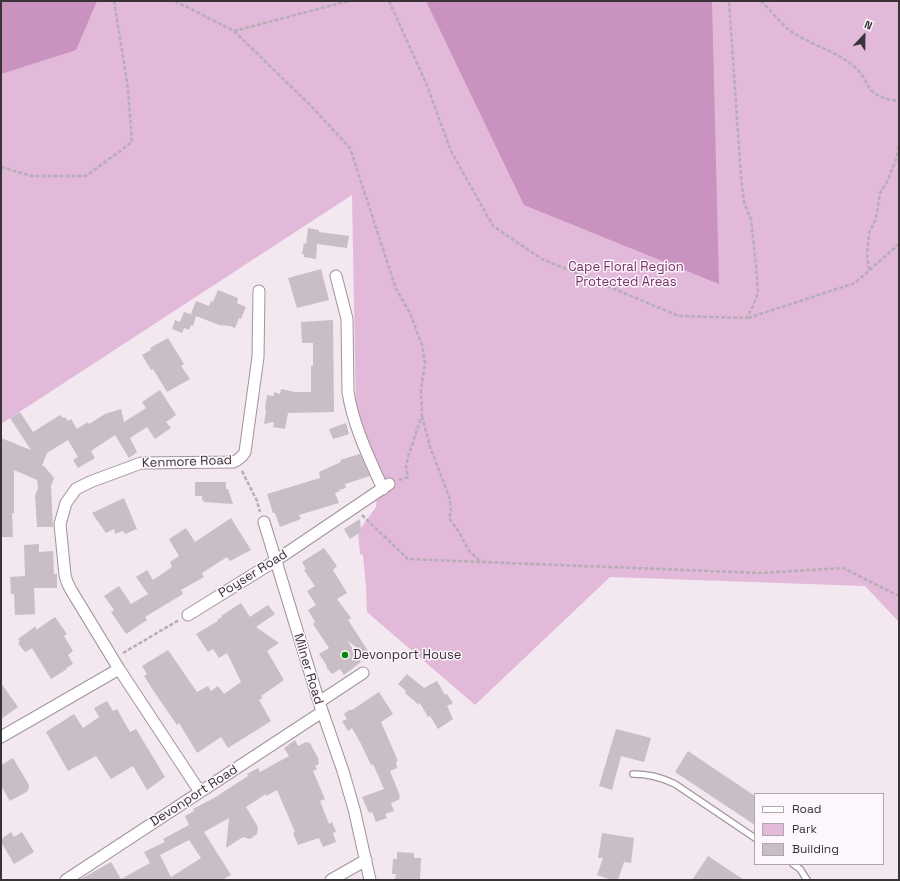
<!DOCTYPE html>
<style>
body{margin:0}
#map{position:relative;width:900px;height:881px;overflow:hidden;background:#f3e7f0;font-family:"Space Grotesk",sans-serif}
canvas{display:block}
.frame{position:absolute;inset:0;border:2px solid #383337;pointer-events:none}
.legend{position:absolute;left:754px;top:793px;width:130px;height:72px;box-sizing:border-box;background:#fdf6fc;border:1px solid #aea8ad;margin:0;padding:5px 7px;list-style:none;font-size:12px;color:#383337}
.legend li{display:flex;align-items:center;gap:8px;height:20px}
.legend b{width:20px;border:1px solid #aea8ad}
.north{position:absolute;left:844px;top:16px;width:40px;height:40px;-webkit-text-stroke:3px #fdf6fc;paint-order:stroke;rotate:22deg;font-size:11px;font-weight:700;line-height:16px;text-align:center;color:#383337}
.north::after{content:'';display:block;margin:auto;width:14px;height:18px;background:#383337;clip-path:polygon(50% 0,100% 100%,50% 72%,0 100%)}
</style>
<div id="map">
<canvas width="900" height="881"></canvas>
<div class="frame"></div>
<ul class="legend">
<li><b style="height:5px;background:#fff"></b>Road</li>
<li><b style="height:11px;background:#e2b9d9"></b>Park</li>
<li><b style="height:11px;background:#c9bdc6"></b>Building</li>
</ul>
<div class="north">N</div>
</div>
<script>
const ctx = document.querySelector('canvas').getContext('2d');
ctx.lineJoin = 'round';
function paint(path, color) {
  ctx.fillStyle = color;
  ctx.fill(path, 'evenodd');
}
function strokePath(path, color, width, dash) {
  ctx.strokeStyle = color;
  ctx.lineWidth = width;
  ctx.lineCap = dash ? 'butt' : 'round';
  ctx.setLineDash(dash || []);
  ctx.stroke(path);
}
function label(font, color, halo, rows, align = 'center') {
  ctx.font = font + ' "Space Grotesk",sans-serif';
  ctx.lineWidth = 3;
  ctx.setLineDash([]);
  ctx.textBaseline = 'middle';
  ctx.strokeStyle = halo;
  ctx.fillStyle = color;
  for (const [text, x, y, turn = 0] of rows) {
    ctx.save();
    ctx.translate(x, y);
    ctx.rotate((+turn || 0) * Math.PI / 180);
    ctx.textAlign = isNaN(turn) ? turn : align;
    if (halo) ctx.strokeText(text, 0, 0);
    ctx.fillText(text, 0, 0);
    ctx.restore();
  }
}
const green = new Path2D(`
 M1,1H899V622L865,586L610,577L475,705L367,612L366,587L363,555L360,554L358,532L376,507L379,476L356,414L352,195L1,424Z`);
const forest = new Path2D(`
 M1,1H97L76,50L1,74Z
 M426,1H712L719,284L524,205Z`);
const building = new Path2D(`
 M308,228L319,230V232L349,236L347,248L317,244L316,259L304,257V254H302L304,243L306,244Z
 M321,269L329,300L297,308L288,278Z
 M218,290L238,298L237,303L246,307L241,319L239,318L235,328L230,326L219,325L191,314L196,301L209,306L211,301L213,302Z
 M184,312L196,316L193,326L191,325L189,330L184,328L182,333L172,329L175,320L180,322Z
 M333,320L334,412L288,413L285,429L273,427L274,422L264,424L266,410L265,409L267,395L274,396V392L280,394L281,389L295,392H311V366H313V343H302L301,322Z
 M168,338L184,364L181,366L190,379L167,392L153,369L151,370L142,355L151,350L150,348Z
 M160,390L176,415L166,422L171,428L155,439L147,427L130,438L137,452L129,458L115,435L91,451L95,458L78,468L73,460L78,457L68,440L47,453L42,466H44L54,478L51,486L53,527H37L35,496L38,488L37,480L14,470V513H12L13,537H1V438L31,450L10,418L20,412L33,432L60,415L63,418L65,417L68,421L71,419L77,429L88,422L89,424L105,414L121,409L124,422L146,408L142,402Z
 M346,423L349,434L333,439L329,429Z
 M360,454L370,476L345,484L346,488L339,490L340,491L335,493L339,503L299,515L301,519L280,527L275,513H273L267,494L320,478L319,472L341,462L340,460Z
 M195,482H226V489H228L233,504L203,502L204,500H202V496H195Z
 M124,498L137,529L125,534L123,531L115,534L114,529L106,533L92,513Z
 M231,518L251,550L230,561L227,557L202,573L204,577L181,590L183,594L145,617L147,620L126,634L111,612L114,610L104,596L119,586L131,604L148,594L136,577L147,570L153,580L172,567L170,562L179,556L169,539L186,528L195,542Z
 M360,519L361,532L350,539L344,529Z
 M39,544V552L53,551L54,574H57V588H34L35,614L15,615L14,594H11L10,577L25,576L24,545Z
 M324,548L337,566L333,570L347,593L337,599L351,618L348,620L372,657L370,659L347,640L361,662L344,675L340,669L332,674L326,667L327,666L319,654L329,648L313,624L315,622L308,610L316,605L307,591L315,586L304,570L306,569L302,562Z
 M241,603L250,617L268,605L275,614L256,627L279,643L267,651L284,680L261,696L263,698L259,700L271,721L228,748L221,737L197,753L179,723L177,725L153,690L144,676L147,674L142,666L168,650L197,692L208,686L211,691L218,686L224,694L241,682L227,653L219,658L213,649L208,652L196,634L218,621L217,620L222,617L221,616Z
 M55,617L67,634L64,636L73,651L68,655L73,664L66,668L67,669L51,679L32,648L26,652L24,651L18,643L20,642L18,639L36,626V630Z
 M407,674L424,688L437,681L445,695L447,694L453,703L447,706L453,719L438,729L430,716L428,717L420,703L419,705L405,693L406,691L398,684Z
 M1,683L18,707L1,719Z
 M379,692L393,714L381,722L398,761L396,762L397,768L390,771L400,796L399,797L400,799L391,803L394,811L385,814L387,818L376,822L372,812L369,813L362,797L384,789L373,764L371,765L361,744L352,728L348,731L342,721L347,719L344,714L349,710H352Z
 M107,701L113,711L117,709L130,732L136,729L165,777L147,790L133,766L111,779L96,756L68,771L46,732L74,714L83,728L99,717L94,708Z
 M616,729L651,738L644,762L621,756L612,790L599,786Z
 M295,740L298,746L306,742L310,743L318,758L319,764L315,766L317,769L313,771L325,799L320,801L329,824L332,822L336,832L333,833L336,842L323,847L319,838L298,845L293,833L295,832L277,790L266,796V794L246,807L258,827L257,834L250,839L243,837L226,848L229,818L204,832L231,875L222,880H79L111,862L121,879L150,863L144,852L165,842L163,839L189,825L185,816L194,811L193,809L214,798L248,776L247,774L258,768L260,772L289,756L284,748ZM189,840L201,858L171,877L160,855Z
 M688,751L755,796V825L675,772Z
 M13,758L29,785L28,791L10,801L1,786V765Z
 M11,832L14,837L22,832L34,852L14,864L1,842V839Z
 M602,833L634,838L631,863L624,862L618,880H612L597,875L603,858H598Z
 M397,852L414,853V858H421L420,880H395L396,874H392L393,859H397Z
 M708,856L744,880H692Z`);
const path = new Path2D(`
 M175,1L234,31L349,1
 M389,1L426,83L451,151L493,226L542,259L679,316L747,318L753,306L758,293L756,265L751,220L744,202L741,177L729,1
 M761,1C770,9 780,23 789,30C810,45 838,51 857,69C864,76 867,86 873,92C880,98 890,100 899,101
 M234,31L311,106L350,148L396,289L410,313L422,345L425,363L421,389L422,415L408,457L406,467L408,477L399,480
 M1,167L32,176H86L132,142L128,88L114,1
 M869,270L867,254L869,233L876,219L880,193L887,182L897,157L899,143
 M748,318L855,283L899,244
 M422,416L430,447L450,499L451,512L449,518L459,532L469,551L481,562
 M242,471L257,501L260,512
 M362,515L408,559L761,573L843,568L899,596
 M123,653L179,620`);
const lane = new Path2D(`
 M633,774C649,774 661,777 675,784L755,838
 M793,864L800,869L807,880`);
const street = new Path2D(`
 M336,276L347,319L348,392C353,425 369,458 383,489
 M264,522L319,702L343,771L354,809L370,880
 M188,615L275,561L389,484
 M319,702L363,673
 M1,737L119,669
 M200,792L119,669L71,590L67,582L65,575L60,524L66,503L76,489L90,482L141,463L233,462C239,460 242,457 245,452L258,357L259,291
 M66,880L322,712
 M331,880L366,860`);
const markers = [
 [345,655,4,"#068608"]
];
const parkNames = [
 ["Cape Floral Region",626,267],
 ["Protected Areas",626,282]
];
const streetNames = [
 ["Kenmore Road",187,462,-2],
 ["Poyser Road",253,574,-32],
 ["Milner Road",308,669,73],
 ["Devonport Road",194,796,-33]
];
const poiNames = [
 ["Devonport House",353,655]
];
paint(green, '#e2b9d9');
paint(forest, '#ca92bf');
paint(building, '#c9bdc6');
strokePath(lane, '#a0949d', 8);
strokePath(street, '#a0949d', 13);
strokePath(path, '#b7adb5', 2.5, [4, 2]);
strokePath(lane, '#fff', 5.5);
strokePath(street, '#fff', 11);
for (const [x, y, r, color] of markers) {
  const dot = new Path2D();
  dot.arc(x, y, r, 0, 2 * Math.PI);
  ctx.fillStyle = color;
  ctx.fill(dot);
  strokePath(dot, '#fdf6fc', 1.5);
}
label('13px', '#743069', '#fdf6fc', parkNames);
label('13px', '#383337', '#fdf6fc', streetNames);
label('13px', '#383337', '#fdf6fc', poiNames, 'left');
</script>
